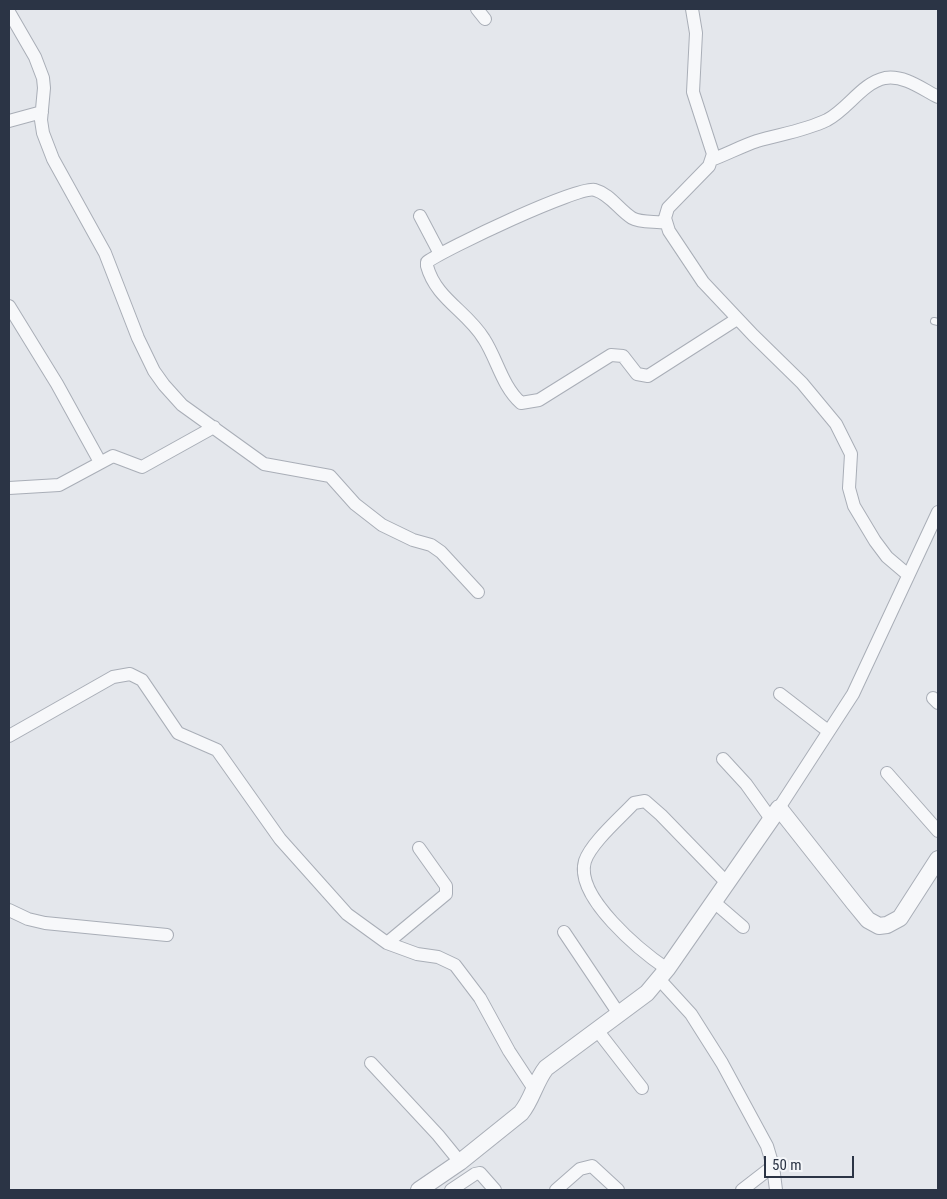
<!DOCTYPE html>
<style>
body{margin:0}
#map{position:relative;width:947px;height:1199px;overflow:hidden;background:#e4e7ec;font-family:"Roboto Condensed",sans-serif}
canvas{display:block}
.frame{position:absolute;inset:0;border:10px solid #2b3445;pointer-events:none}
.scale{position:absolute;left:764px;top:1156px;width:90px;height:22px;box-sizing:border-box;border:2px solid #2b3445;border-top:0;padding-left:6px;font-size:15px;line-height:18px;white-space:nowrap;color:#2b3445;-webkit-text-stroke:4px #f4f6f9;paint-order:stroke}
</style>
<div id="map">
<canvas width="947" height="1199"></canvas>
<div class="frame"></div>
<div class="scale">50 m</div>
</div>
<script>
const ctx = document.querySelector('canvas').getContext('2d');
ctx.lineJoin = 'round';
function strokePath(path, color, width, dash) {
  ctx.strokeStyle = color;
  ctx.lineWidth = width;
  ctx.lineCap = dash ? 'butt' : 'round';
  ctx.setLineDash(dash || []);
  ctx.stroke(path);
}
const service = new Path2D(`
 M934,321L938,322`);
const minor = new Path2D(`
 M477,9L485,19
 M692,9L696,33L693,92L713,154L709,166L668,208L665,218L669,231L703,282L753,335L802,383L836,424L851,454L849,488L854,506L875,541L887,557L907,574
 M9,12L35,57L43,78L44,88L41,120L43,133L53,159L105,253L138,338L154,371L164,385L182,405L264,464L330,476L355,504L382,525L413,540L431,545L441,552L478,592
 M9,121L42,112
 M711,160C727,154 742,146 757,141C781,134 804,131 827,120C848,109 862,83 885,78C905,75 922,89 938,97
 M420,216L440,254
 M666,223C656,221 640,223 632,218C619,210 610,194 595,190C579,185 445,249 427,262V266C436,299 467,311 484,339C497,359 502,386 521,403L539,400L611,355L623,356L637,374L648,376L737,319
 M9,306L57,384L100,462
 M9,488L59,485L113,456L142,467L214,427
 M780,694L828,731
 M933,698L938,703
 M9,736L113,677L130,674L142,680L178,733L217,750L280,839L347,914L387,943L417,954L438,957L455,965L480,998L509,1051L534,1089
 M723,759L746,784L771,819
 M887,773L938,831
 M779,808L853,694L938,512
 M714,902L743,927
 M9,910L28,919L45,923L167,935
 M564,932L619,1014
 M387,943L446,894V886L419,848
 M667,969C642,952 574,897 585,861C591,843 620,818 634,803L645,801L661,815L727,883
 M659,979L691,1014L722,1063L767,1146L773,1166L776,1190
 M597,1030L642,1088
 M371,1063L438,1135L460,1162
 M451,1190L475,1174L480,1173L495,1190
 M556,1190L580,1169L592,1166L618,1190
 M742,1190L773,1166`);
const tertiary = new Path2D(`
 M419,1190L460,1162L521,1113C532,1100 535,1082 546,1068L647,993L667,969L779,808L854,903L868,920L879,926L887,925L900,918L938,859`);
strokePath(service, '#a9aeb7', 8);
strokePath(minor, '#a9aeb7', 14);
strokePath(tertiary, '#a9aeb7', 18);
strokePath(service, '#f7f8fa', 6);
strokePath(minor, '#f7f8fa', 12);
strokePath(tertiary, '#f7f8fa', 16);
</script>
